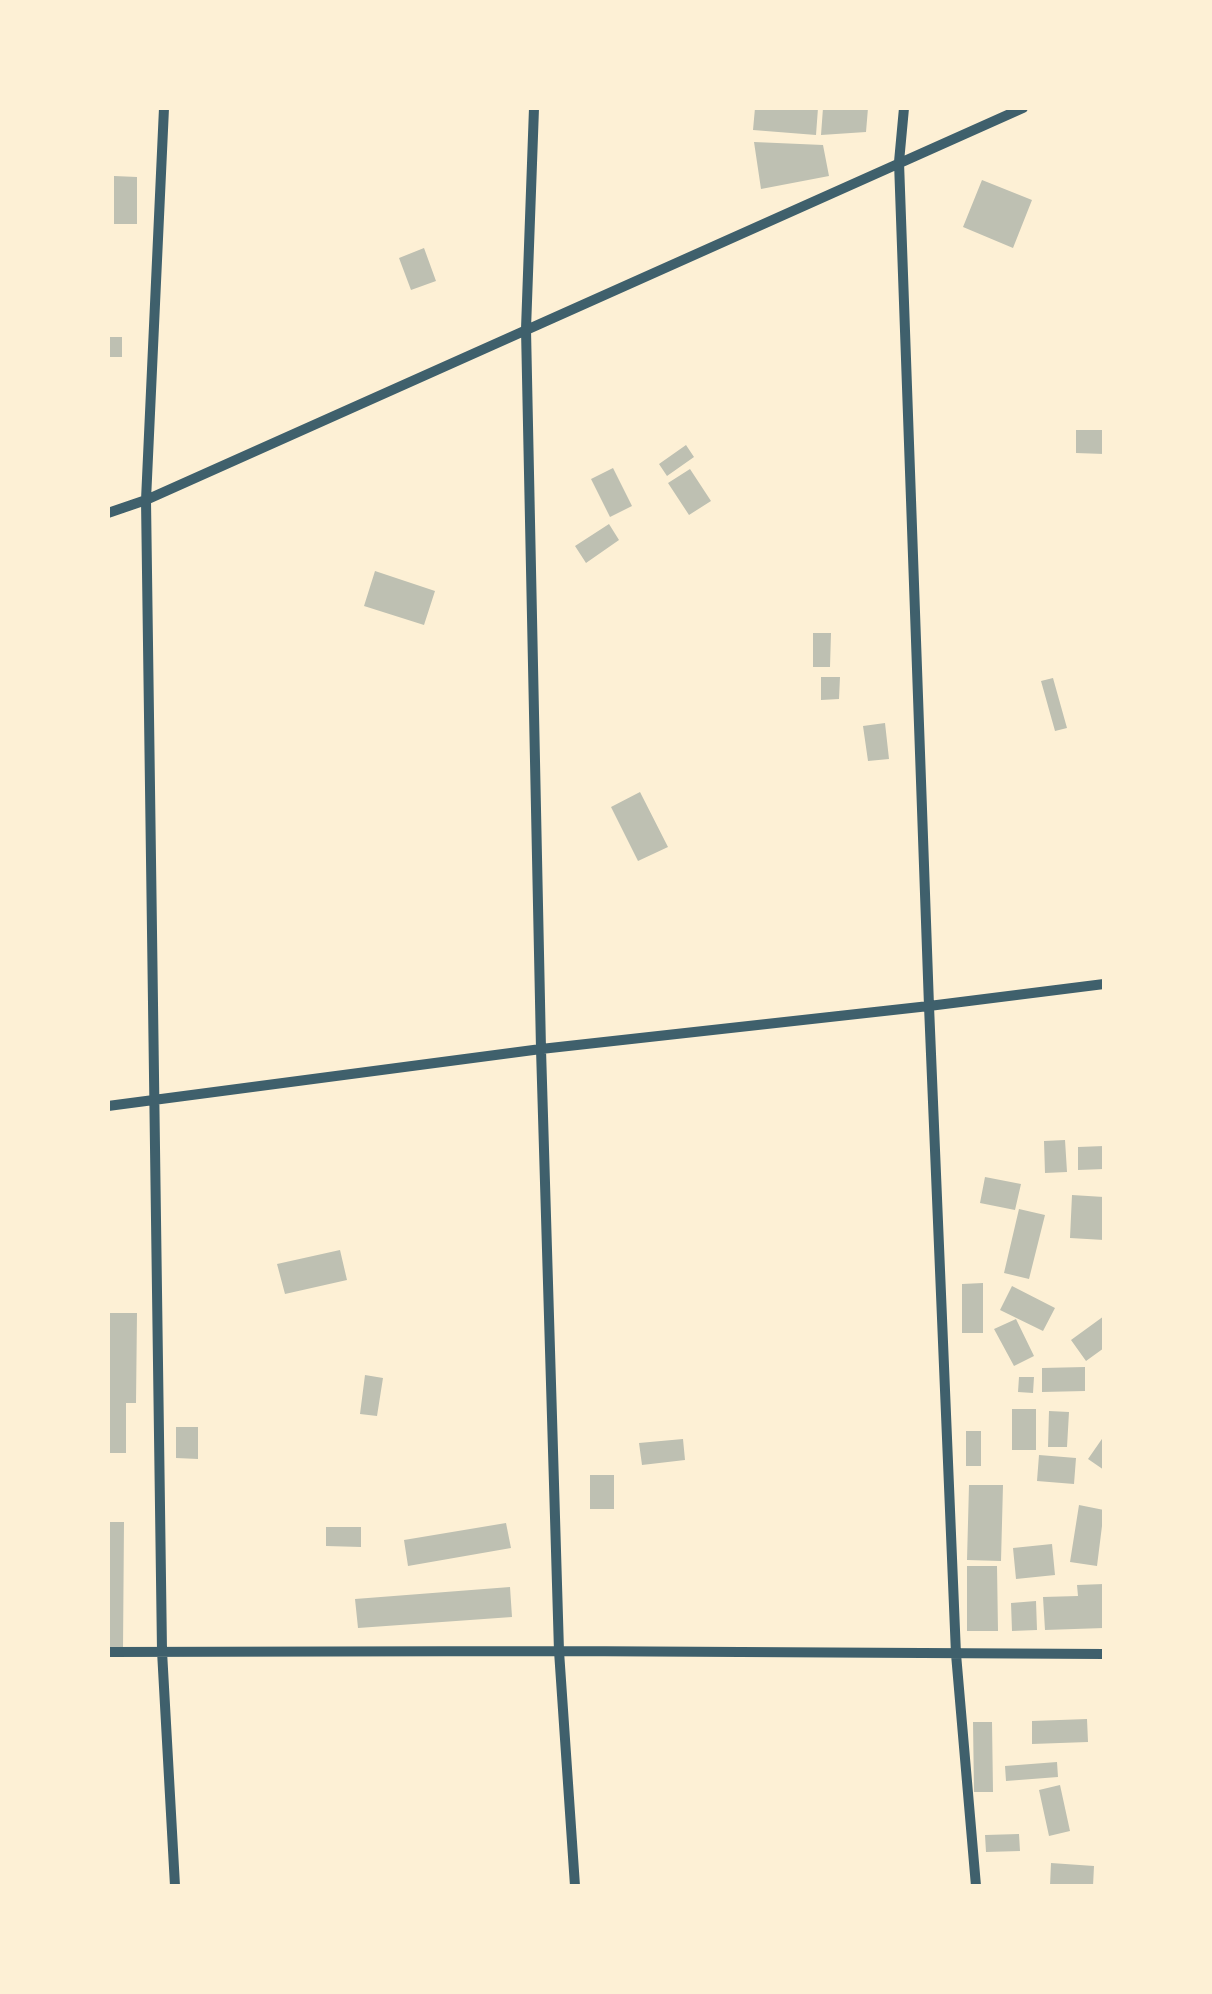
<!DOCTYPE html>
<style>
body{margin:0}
#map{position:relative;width:1212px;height:1994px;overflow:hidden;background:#fdf0d5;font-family:Overpass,sans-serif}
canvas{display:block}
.frame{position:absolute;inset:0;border:110px solid #fdf0d5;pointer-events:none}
</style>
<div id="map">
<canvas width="1212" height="1994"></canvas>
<div class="frame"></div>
</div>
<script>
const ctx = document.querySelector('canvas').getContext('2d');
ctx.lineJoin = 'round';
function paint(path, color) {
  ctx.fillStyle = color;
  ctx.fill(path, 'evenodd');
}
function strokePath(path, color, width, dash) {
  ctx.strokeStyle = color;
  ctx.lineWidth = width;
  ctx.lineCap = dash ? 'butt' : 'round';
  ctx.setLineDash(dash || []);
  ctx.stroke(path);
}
const building = new Path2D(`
 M755,108H818L816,135L753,130Z
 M823,108H868L866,132L821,135Z
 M754,142L823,145L829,176L761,189Z
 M114,176L137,177V224H114Z
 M982,180L1032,200L1013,248L963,227Z
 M424,248L436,281L411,290L399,258Z
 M108,337H122V357H108Z
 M1076,430H1104V454L1076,453Z
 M686,445L694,457L667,476L659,464Z
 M613,468L632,506L610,517L591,479Z
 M690,469L711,501L689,515L668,483Z
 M609,524L619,540L586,563L575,546Z
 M375,571L435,591L424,625L364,606Z
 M813,633H831L830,667H813Z
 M821,677H840L839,699L821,700Z
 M1053,678L1067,728L1055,731L1041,681Z
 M885,723L889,759L868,761L863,726Z
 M640,792L668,847L638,861L611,807Z
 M1065,1140L1067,1172L1045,1173L1044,1141Z
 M1104,1146V1169L1078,1170V1147Z
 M985,1177L1021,1184L1015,1210L980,1203Z
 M1072,1195L1104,1197V1240L1070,1238Z
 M1019,1209L1045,1215L1029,1279L1004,1273Z
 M340,1250L347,1280L285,1294L277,1264Z
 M983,1283V1333H962V1284Z
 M1012,1286L1055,1308L1043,1331L1000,1310Z
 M108,1313H137L136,1403H126V1453H108Z
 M1104,1316V1348L1086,1361L1071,1340Z
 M1016,1319L1034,1356L1014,1366L994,1329Z
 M1085,1367V1391L1042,1392V1368Z
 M365,1375L383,1378L377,1416L360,1414Z
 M1019,1377H1034L1033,1393L1018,1392Z
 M1012,1409H1036V1450H1012Z
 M1049,1411L1069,1412L1067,1447H1048Z
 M176,1427H198V1459L176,1458Z
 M966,1431H981V1466H966Z
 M1104,1436V1470L1088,1459Z
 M683,1439L685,1460L642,1465L639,1443Z
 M1039,1455L1076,1458L1074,1484L1037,1481Z
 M590,1475H614V1509H590Z
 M969,1485H1003L1001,1561L967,1560Z
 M1079,1505L1104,1510L1097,1566L1070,1562Z
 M108,1522H124L123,1649H108Z
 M506,1523L511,1548L408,1566L404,1540Z
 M326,1527H361V1547L326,1546Z
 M1052,1544L1055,1575L1016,1579L1013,1548Z
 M967,1566H997L998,1631H967Z
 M1104,1584V1628L1045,1630L1043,1597L1078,1596L1077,1585Z
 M510,1587L512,1617L358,1628L355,1599Z
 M1036,1601L1037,1630L1012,1631L1011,1603Z
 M1087,1719L1088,1742L1032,1744V1721Z
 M973,1722H992L993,1792H974Z
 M1057,1762L1058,1777L1006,1781L1005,1766Z
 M1060,1785L1070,1831L1049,1836L1039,1790Z
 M1019,1834L1020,1851L986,1852L985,1835Z
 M1051,1863L1094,1866L1093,1886H1050Z`);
const minor = new Path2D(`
 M164,108L146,500L162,1651L175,1886
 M534,108L526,329L541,1049L559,1651L575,1886
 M904,108L899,162L929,1006L956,1654L976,1886
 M108,513L146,500L1023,108
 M108,1106L541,1049L929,1006L1104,984
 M108,1652L559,1651L1104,1654`);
paint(building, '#bec0b2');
strokePath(minor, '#3f606c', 10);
</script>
